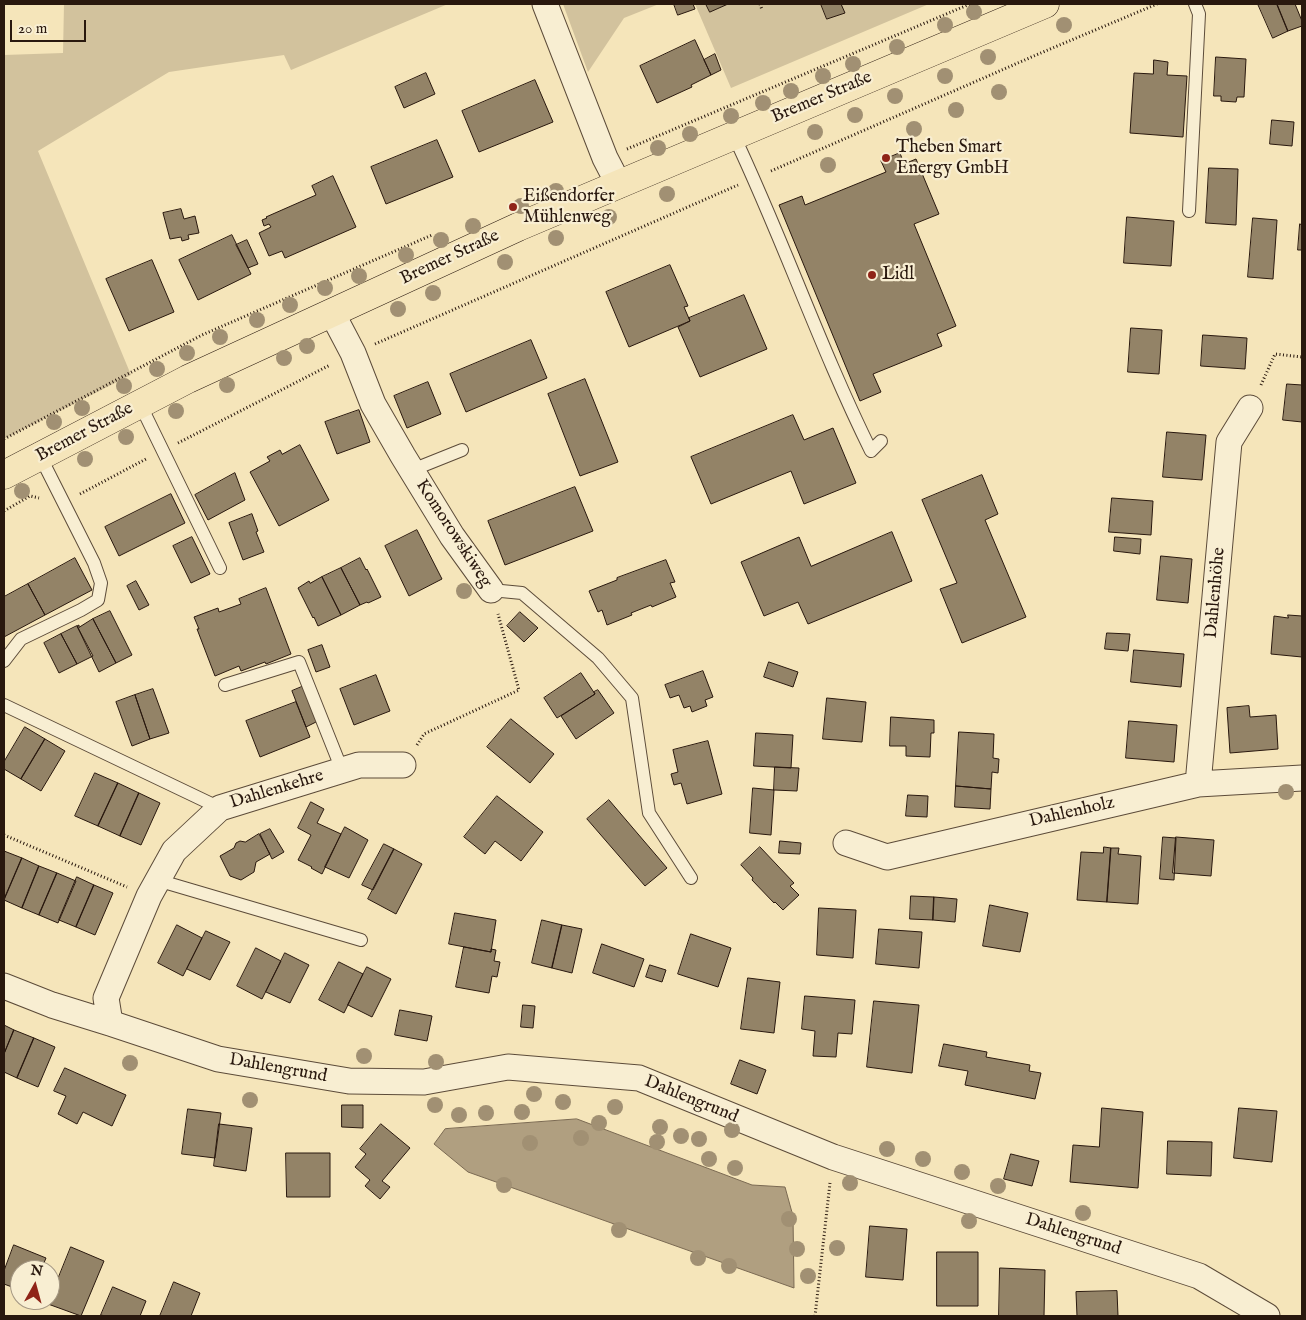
<!DOCTYPE html>
<meta charset="utf-8">
<style>
body{margin:0}
#map{position:relative;width:1306px;height:1320px;overflow:hidden;background:#f5e5ba;font-family:"IM FELL English",serif}
canvas{display:block}
.frame{position:absolute;inset:0;border:5px solid #29180e;pointer-events:none}
.north{position:absolute;left:10px;top:1260px;width:50px;height:50px;box-sizing:border-box;background:#f8eed2;border:1px solid #a59884;border-radius:50%;rotate:7deg;font-size:14px;font-weight:700;line-height:20px;text-align:center;color:#29180e}
.north::after{content:'';display:block;margin:auto;width:18px;height:22px;background:#8f2418;clip-path:polygon(50% 0,100% 100%,50% 72%,0 100%)}
.scale{position:absolute;left:10px;top:20px;width:76px;height:22px;box-sizing:border-box;border:2px solid #29180e;border-top:0;padding-left:6px;font-size:15px;line-height:18px;white-space:nowrap;color:#29180e;-webkit-text-stroke:4px #f8eed2;paint-order:stroke}
</style>
<div id="map">
<canvas width="1306" height="1320"></canvas>
<div class="frame"></div>
<div class="north">N</div>
<div class="scale">20 m</div>
</div>
<script>
const ctx = document.querySelector('canvas').getContext('2d');
ctx.lineJoin = 'round';
function paint(path, color) {
  ctx.fillStyle = color;
  ctx.fill(path, 'evenodd');
}
function strokePath(path, color, width, dash) {
  ctx.strokeStyle = color;
  ctx.lineWidth = width;
  ctx.lineCap = dash ? 'butt' : 'round';
  ctx.setLineDash(dash || []);
  ctx.stroke(path);
}
function label(font, color, halo, rows, align = 'center') {
  ctx.font = font + ' "IM FELL English",serif';
  ctx.lineWidth = 4.5;
  ctx.setLineDash([]);
  ctx.textBaseline = 'middle';
  ctx.strokeStyle = halo;
  ctx.fillStyle = color;
  for (const [text, x, y, turn = 0] of rows) {
    ctx.save();
    ctx.translate(x, y);
    ctx.rotate((+turn || 0) * Math.PI / 180);
    ctx.textAlign = isNaN(turn) ? turn : align;
    if (halo) ctx.strokeText(text, 0, 0);
    ctx.fillText(text, 0, 0);
    ctx.restore();
  }
}
const green = new Path2D(`
 M64,4H448L291,70L284,55L169,72L38,151L131,375L4,439V55L63,53Z
 M563,4H659L624,18L588,72Z
 M695,4H929L731,88Z`);
const water = new Path2D(`
 M577,1119L752,1185L785,1187L793,1216L794,1288L468,1172L434,1144L445,1129Z`);
const building = new Path2D(`
 M674,4H693L695,9L678,15Z
 M706,4H728L710,12Z
 M821,4H841L845,13L827,19Z
 M1258,4H1277L1288,31L1273,38Z
 M1277,4H1295L1302,21V26L1288,31Z
 M695,40L711,75L691,85L692,87L657,103L640,66Z
 M715,54L721,70L711,75L704,60Z
 M1216,57L1246,59L1244,97H1237L1236,102L1221,101V96H1214Z
 M1154,60L1168,62L1167,75L1187,76L1183,137L1130,133L1134,73L1153,74Z
 M426,73L435,94L404,108L395,87Z
 M535,80L553,122L479,152L462,111Z
 M1272,120L1294,122L1292,146L1270,144Z
 M437,140L453,177L386,204L371,167Z
 M900,153L904,164L916,159L939,214L914,224L956,326L937,334L942,346L873,374L881,392L860,401L779,205L802,196L805,205L886,172L881,161Z
 M1209,168L1238,169L1236,225L1206,223Z
 M333,176L356,227L285,258L282,251L269,256L259,233L271,227L269,224L264,226L262,220L267,218L266,217L316,195L312,186Z
 M181,209L184,219L195,216L199,233L188,235L189,239L182,241L181,237L170,239L163,213Z
 M1127,217L1174,221L1171,266L1124,263Z
 M1253,218L1277,220L1273,279L1248,277Z
 M1300,224L1302,225V250H1298Z
 M232,235L251,274L198,300L179,260Z
 M247,240L258,264L248,268L236,245Z
 M152,260L174,312L129,331L106,279Z
 M670,265L688,306L684,307L690,321L629,347L606,292Z
 M744,295L767,349L700,377L678,327L690,321L689,318Z
 M1131,328L1162,330L1159,374L1128,372Z
 M1203,335L1247,338L1245,369L1201,366Z
 M531,340L547,378L466,412L450,374Z
 M585,379L618,462L580,476L548,394Z
 M428,382L441,414L407,428L394,396Z
 M1287,384L1302,385V422L1283,420Z
 M359,410L370,442L337,454L325,422Z
 M793,415L804,440L833,428L856,483L804,504L791,471L711,504L691,457Z
 M1167,432L1206,435L1202,480L1163,477Z
 M300,445L329,500L279,526L250,472L270,461L267,457L280,450L282,454Z
 M235,473L245,500L208,520L195,495Z
 M982,475L998,514L985,520L1026,617L962,643L940,589L957,583L922,500Z
 M575,487L593,531L505,565L488,521Z
 M171,494L185,523L119,556L105,527Z
 M1112,498L1153,501L1151,535L1109,532Z
 M252,514L258,531L256,532L264,552L243,560L229,523Z
 M417,530L442,579L409,596L385,546Z
 M892,532L912,581L808,624L798,602L764,616L741,562L799,537L811,566Z
 M192,537L210,574L191,583L173,546Z
 M1115,537L1141,539L1140,554L1114,551Z
 M1161,556L1192,559L1188,603L1157,600Z
 M75,558L92,590L45,615L28,584Z
 M360,558L366,570L367,569L381,597L368,603L367,602L360,605L341,568Z
 M666,560L675,582L670,583L676,597L652,607L651,605L631,613L632,615L607,625L602,610L598,612L589,591L617,580V578Z
 M341,568L360,605L341,615L322,577Z
 M322,577L341,615L318,626L314,617L313,618L298,588L309,581L310,583Z
 M136,581L149,605L139,610L127,586Z
 M28,584L45,615L4,637V597Z
 M266,588L291,654L266,664L265,662L241,671L239,666L215,676L197,629H199L194,617L218,608L219,612L241,604L239,599Z
 M110,611L132,655L116,663L93,619Z
 M520,612L538,628L524,642L507,626Z
 M1288,615L1302,616V657L1271,654L1274,616L1288,618Z
 M93,619L116,663L99,672L77,626L79,625V627Z
 M77,626L93,656L77,664L61,634Z
 M1107,633L1130,634L1128,651L1105,649Z
 M61,634L77,664L59,673L44,643Z
 M322,645L330,667L316,672L308,650Z
 M1134,650L1184,654L1181,687L1131,682Z
 M769,662L798,672L793,687L764,677Z
 M703,671L713,697L705,700L707,706L692,712L690,706L684,708L679,695L670,698L665,685Z
 M581,673L595,694L557,718L544,698Z
 M376,675L390,711L354,725L340,689Z
 M304,686L318,721L306,727L292,691Z
 M153,689L169,733L150,739L135,695Z
 M598,690L614,713L576,739L561,716L595,694L594,692Z
 M135,695L150,739L132,746L116,702Z
 M827,698L866,702L862,742L823,739Z
 M296,702L310,737L260,757L246,721Z
 M1249,706L1250,717L1276,715L1278,749L1230,753L1227,708Z
 M891,717L934,720V733H931L930,757L906,756V746H890Z
 M511,719L554,754L530,783L487,747Z
 M1129,721L1177,725L1174,762L1126,758Z
 M25,727L45,739L21,779L4,769V762Z
 M959,732L994,734L993,758L999,759L998,773L992,772L991,789L956,786Z
 M756,733L793,735L791,768L754,766Z
 M45,739L65,751L41,791L21,779Z
 M708,741L722,794L687,804L681,783L674,785L671,774L678,772L673,750Z
 M775,767L799,768L797,791L774,790Z
 M95,773L118,783L98,826L75,816Z
 M118,783L139,793L120,836L98,826Z
 M956,786L991,789L990,809L955,807Z
 M753,788L774,790L771,835L750,833Z
 M139,793L160,803L141,845L120,836Z
 M908,795L928,796L927,817L906,816Z
 M497,796L543,832L521,861L495,841L485,854L464,837Z
 M609,800L667,868L645,886L587,819Z
 M311,802L324,809L317,823L341,834L322,874L311,868L312,867L298,860L311,835L298,828Z
 M345,827L368,840L349,878L325,867Z
 M270,829L284,852L272,859L260,834Z
 M259,834L270,854L256,862L254,872L241,880L230,876L220,856L234,848L236,843L240,841L245,842Z
 M1163,837L1176,838L1174,880L1160,879Z
 M1176,837L1214,840L1211,876L1173,873Z
 M780,841L801,843L800,854L779,853Z
 M384,844L394,849L373,890L362,885Z
 M760,847L794,883L790,886L799,895L783,910L775,902L774,903L752,880L753,878L741,865Z
 M1104,847L1111,848L1107,902L1077,900L1081,852L1103,853Z
 M1111,848H1119L1118,854L1141,856L1138,904L1107,902Z
 M394,849L422,864L396,914L368,899Z
 M4,851L22,858L4,900Z
 M22,858L39,866L22,908L4,900Z
 M39,866L57,873L39,915L22,908Z
 M57,873L76,881L58,923L39,915Z
 M77,877L94,885L76,927L59,920Z
 M94,885L113,893L95,935L76,927Z
 M911,896L934,897L933,920L910,919Z
 M934,897L957,899L955,922L933,920Z
 M990,905L1028,913L1020,952L983,946Z
 M819,908L856,910L853,958L817,955Z
 M455,913L496,920L491,952L449,944Z
 M542,920L562,925L552,968L532,963Z
 M177,925L202,938L183,976L158,963Z
 M562,925L582,929L572,973L552,968Z
 M879,929L922,932L919,968L876,964Z
 M206,931L230,942L210,980L187,969Z
 M691,934L731,948L718,987L678,974Z
 M602,944L644,959L634,987L593,973Z
 M464,947L491,952V949L496,950L494,961L500,962L497,977L492,976L489,993L456,987Z
 M256,948L281,961L262,999L237,986Z
 M285,953L309,965L290,1003L266,992Z
 M339,962L363,974L344,1013L319,1000Z
 M650,965L666,970L662,982L646,977Z
 M367,967L391,979L372,1017L348,1005Z
 M748,978L780,982L774,1033L741,1029Z
 M805,996L855,1000L852,1034L838,1033L836,1057L813,1056L815,1031L802,1029Z
 M874,1001L919,1005L912,1073L867,1067Z
 M523,1005L535,1006L533,1028L521,1027Z
 M400,1010L432,1016L427,1041L395,1035Z
 M4,1025L14,1030L4,1054Z
 M14,1030L34,1038L17,1078L4,1072V1054Z
 M34,1038L55,1047L38,1087L17,1078Z
 M944,1044L987,1052L986,1057L1030,1065L1029,1071L1041,1073L1035,1099L965,1085L968,1071L939,1066Z
 M740,1060L766,1070L757,1094L731,1084Z
 M65,1068L126,1095L112,1126L83,1112L77,1124L58,1114L66,1096L54,1091Z
 M342,1105H363V1128L342,1127Z
 M1102,1108L1143,1112L1138,1188L1070,1182L1073,1145L1099,1147Z
 M1239,1108L1277,1111L1272,1162L1234,1158Z
 M188,1109L221,1113L215,1158L182,1154Z
 M219,1124L252,1128L246,1171L214,1166Z
 M381,1124L410,1148L382,1181L390,1187L380,1199L365,1186L370,1180L355,1167L366,1154L360,1149Z
 M1168,1141L1212,1142L1211,1176L1167,1174Z
 M286,1153H330V1197H287Z
 M1011,1154L1039,1161L1032,1186L1004,1179Z
 M870,1226L907,1229L903,1280L866,1277Z
 M14,1245L46,1258L41,1270H20V1290L4,1284V1271Z
 M71,1247L104,1261L81,1316L48,1304Z
 M937,1252H978V1306H937Z
 M1000,1268L1045,1270L1044,1316H999Z
 M174,1282L200,1293L191,1316H160Z
 M113,1287L146,1301L140,1316H105L101,1315Z
 M1117,1291L1118,1316H1077L1076,1292Z`);
const path = new Path2D(`
 M760,4L762,10
 M627,149L970,4
 M771,171L1043,52L1157,4
 M375,344L738,185
 M1261,385L1275,354L1302,357
 M4,439L202,335L432,235
 M178,443L330,365
 M80,494L146,459
 M4,511L30,496L39,498
 M417,745L424,734L519,690L498,614
 M4,835L127,887
 M815,1316L830,1183`);
const service = new Path2D(`
 M734,136C783,239 820,348 871,451L881,441
 M1189,211L1199,14L1195,4
 M140,404L220,568
 M412,470L462,450
 M491,590L522,593L598,658L632,698L649,813L691,878
 M4,661L21,639L81,610L98,600L101,583L94,563L40,456
 M225,685L299,662L342,770
 M4,705L220,808
 M157,880L361,940`);
const minor = new Path2D(`
 M545,4L605,158L619,185
 M332,313L353,353L373,404L403,456L452,536L491,590
 M1198,784L1229,442L1250,408
 M846,843L887,857L1198,784L1302,778
 M4,986L52,1005L110,1023L218,1059L349,1081L424,1082L508,1067L639,1078L833,1157L1199,1276L1267,1316
 M110,1023L106,998L149,896L174,851L220,808L359,765H403`);
const primary = new Path2D(`
 M4,475L188,379L518,227L1045,4`);
const trees = [
 [974,12],
 [945,25],
 [1064,25],
 [897,47],
 [988,57],
 [853,64],
 [823,76],
 [945,76],
 [791,91],
 [999,92],
 [895,96],
 [763,103],
 [956,110],
 [855,115],
 [731,116],
 [914,129],
 [815,132],
 [690,134],
 [658,148],
 [828,165],
 [556,191],
 [667,194],
 [521,206],
 [609,217],
 [473,226],
 [556,238],
 [441,240],
 [406,255],
 [505,262],
 [359,276],
 [325,288],
 [433,293],
 [290,305],
 [398,309],
 [257,320],
 [220,337],
 [307,346],
 [187,353],
 [284,358],
 [157,369],
 [227,385],
 [124,386],
 [82,408],
 [176,411],
 [54,422],
 [126,437],
 [85,459],
 [22,491],
 [464,591],
 [1286,792],
 [364,1056],
 [436,1062],
 [130,1063],
 [534,1094],
 [250,1100],
 [563,1102],
 [435,1105],
 [615,1107],
 [522,1112],
 [486,1113],
 [459,1115],
 [599,1123],
 [660,1127],
 [732,1130],
 [681,1136],
 [581,1138],
 [699,1139],
 [657,1142],
 [530,1143],
 [887,1149],
 [709,1159],
 [923,1159],
 [735,1168],
 [962,1172],
 [850,1183],
 [504,1185],
 [998,1186],
 [1083,1213],
 [789,1219],
 [969,1221],
 [619,1230],
 [837,1248],
 [797,1249],
 [698,1258],
 [729,1266],
 [808,1276]
];
const markers = [
 [886,158,5,"#8f2418"],
 [513,207,5,"#8f2418"],
 [872,275,5,"#8f2418"]
];
const streetNames = [
 ["Bremer Straße",822,98,-23],
 ["Bremer Straße",450,258,-25],
 ["Bremer Straße",85,433,-28],
 ["Komorowskiweg",453,534,57],
 ["Dahlenhöhe",1216,593,-85],
 ["Dahlenkehre",277,790,-17],
 ["Dahlenholz",1072,813,-13],
 ["Dahlengrund",278,1069,10],
 ["Dahlengrund",691,1100,22],
 ["Dahlengrund",1073,1235,18]
];
const poiNames = [
 ["Theben Smart",896,148],
 ["Energy GmbH",896,169],
 ["Eißendorfer",523,197],
 ["Mühlenweg",523,218],
 ["Lidl",882,275]
];
paint(green, '#d2c29d');
paint(water, '#b09f80');
strokePath(water, '#7a6952', 1);
paint(building, '#938367');
strokePath(building, '#29180e', 1);
strokePath(service, '#5c4b39', 14);
strokePath(minor, '#5c4b39', 27);
strokePath(primary, '#29180e', 29);
strokePath(path, '#29180e', 3, [1, 2.5]);
strokePath(service, '#f8eed2', 12);
strokePath(minor, '#f8eed2', 25);
strokePath(primary, '#f5e5ba', 28);
ctx.fillStyle = '#a19073';
for (const [x, y] of trees) {
  ctx.beginPath();
  ctx.arc(x, y, 8, 0, 2 * Math.PI);
  ctx.fill();
}
for (const [x, y, r, color] of markers) {
  const dot = new Path2D();
  dot.arc(x, y, r, 0, 2 * Math.PI);
  ctx.fillStyle = color;
  ctx.fill(dot);
  strokePath(dot, '#f8eed2', 2);
}
label('18px', '#29180e', '#f8eed2', streetNames);
label('18px', '#29180e', '#f8eed2', poiNames, 'left');
</script>
